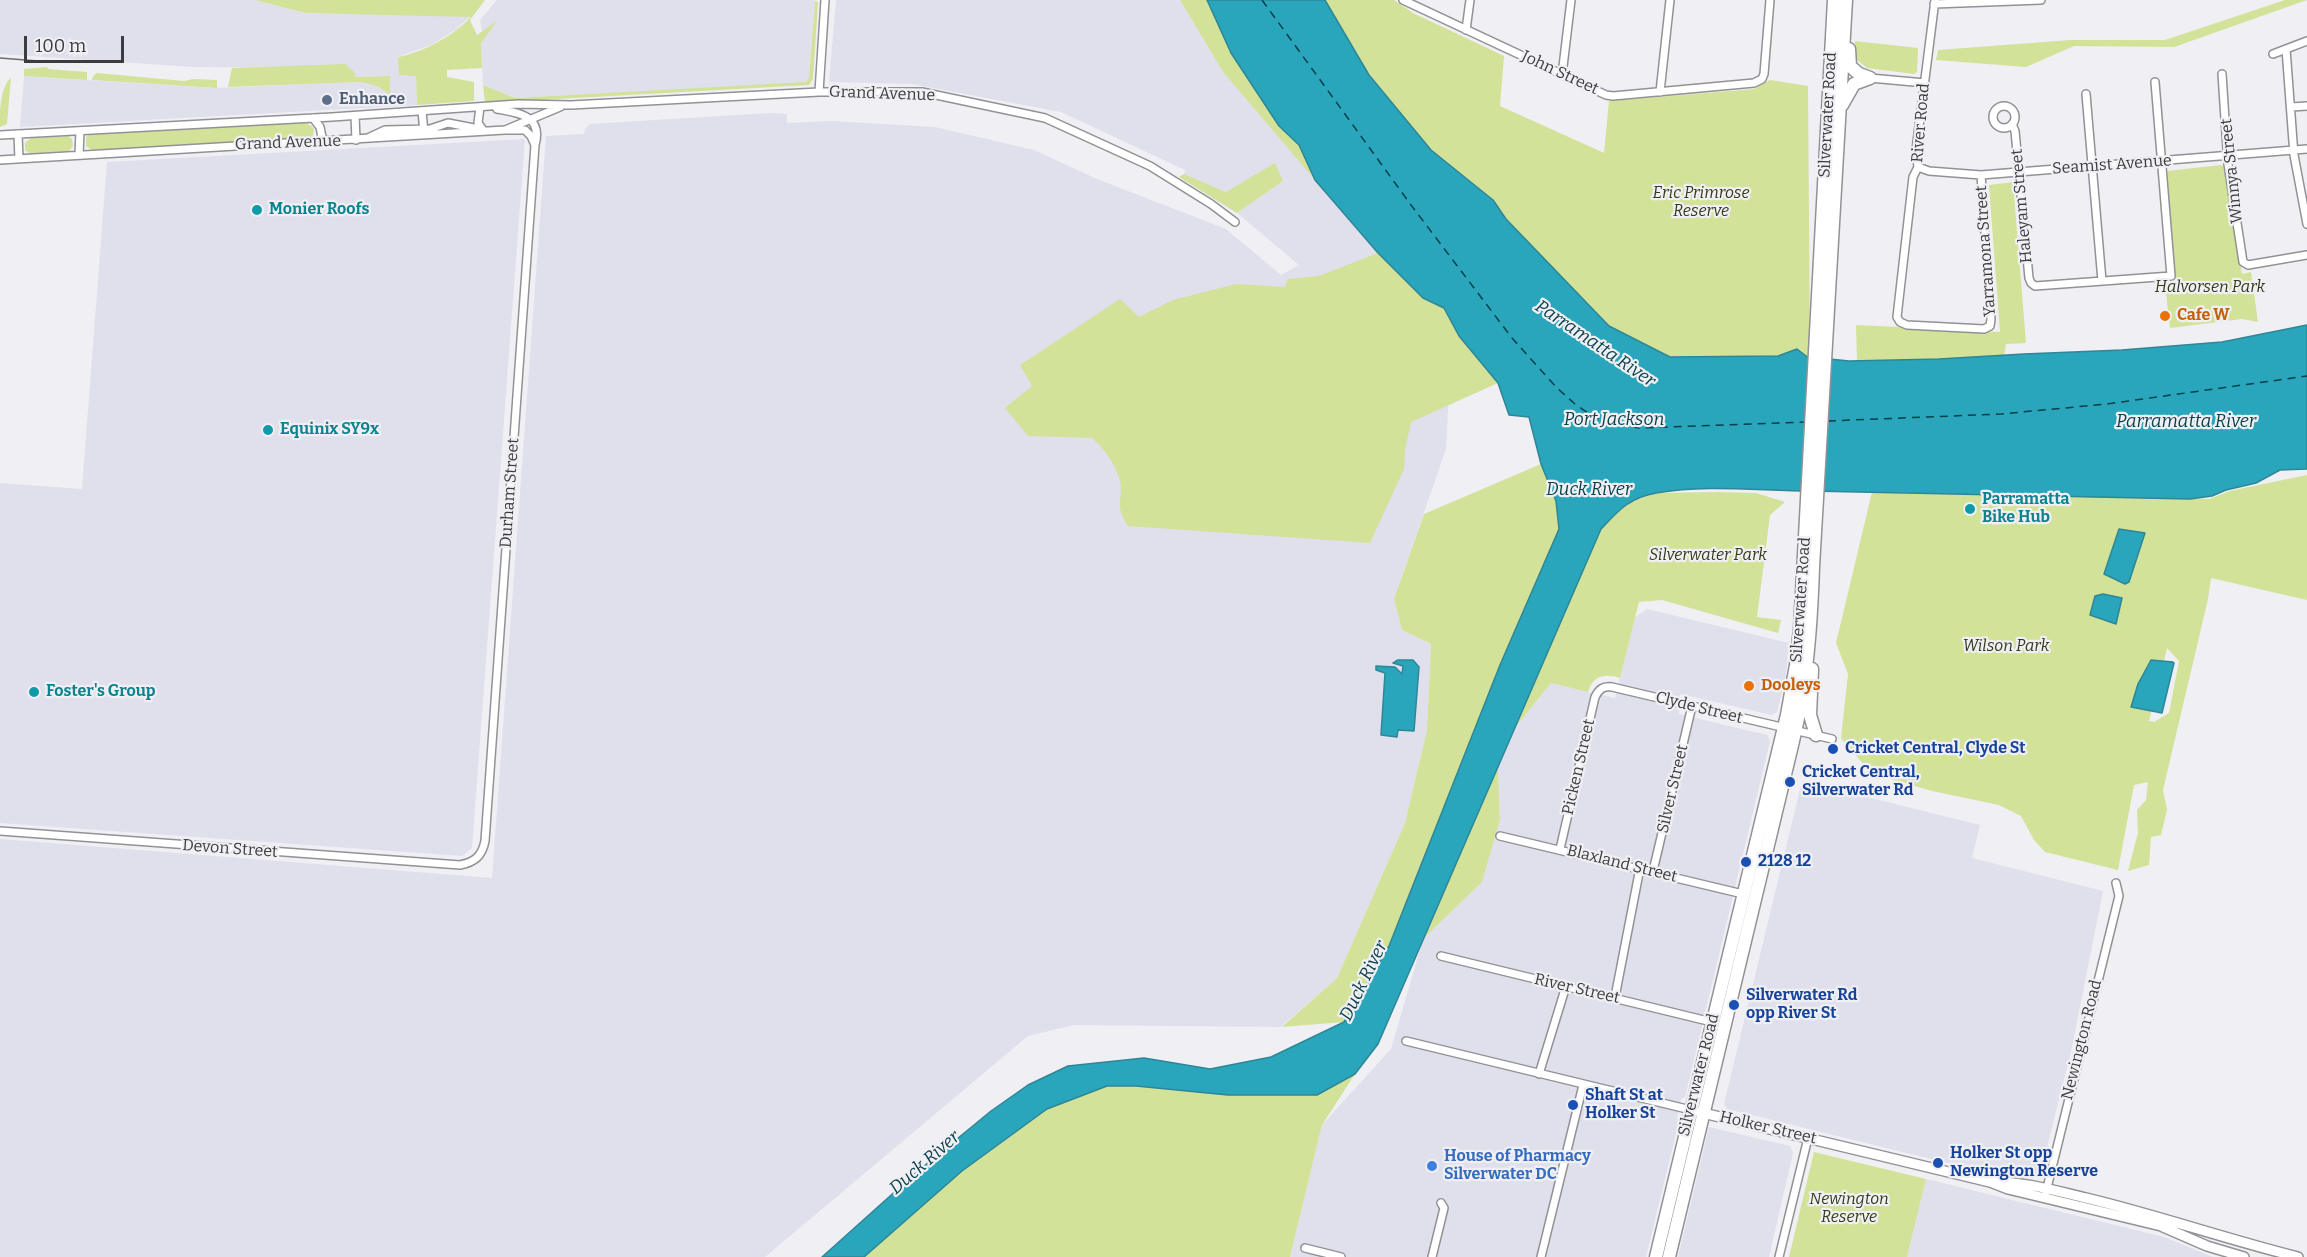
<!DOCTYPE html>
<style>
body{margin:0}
#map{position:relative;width:2307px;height:1257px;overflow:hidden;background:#efeff4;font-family:Bitter,serif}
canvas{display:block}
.scale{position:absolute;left:24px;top:36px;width:100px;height:27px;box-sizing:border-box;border:3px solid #3c3c3e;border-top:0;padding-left:8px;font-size:18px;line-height:21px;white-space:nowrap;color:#3c3c3e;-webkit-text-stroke:4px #efeff4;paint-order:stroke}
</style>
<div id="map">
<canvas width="2307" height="1257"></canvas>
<div class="scale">100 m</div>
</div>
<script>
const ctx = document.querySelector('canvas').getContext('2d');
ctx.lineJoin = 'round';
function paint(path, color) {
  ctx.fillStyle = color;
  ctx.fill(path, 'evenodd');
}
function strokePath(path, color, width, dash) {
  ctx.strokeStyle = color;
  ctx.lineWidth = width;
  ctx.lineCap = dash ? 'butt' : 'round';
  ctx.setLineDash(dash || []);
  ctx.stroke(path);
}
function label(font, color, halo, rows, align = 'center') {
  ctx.font = font + ' Bitter,serif';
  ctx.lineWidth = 4.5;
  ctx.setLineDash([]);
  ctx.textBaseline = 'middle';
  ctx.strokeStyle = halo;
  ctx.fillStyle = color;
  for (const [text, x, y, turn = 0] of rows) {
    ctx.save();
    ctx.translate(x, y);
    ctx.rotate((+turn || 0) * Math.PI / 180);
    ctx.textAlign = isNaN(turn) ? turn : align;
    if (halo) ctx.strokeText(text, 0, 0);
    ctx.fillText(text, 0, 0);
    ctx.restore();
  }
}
const built = new Path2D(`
 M0,0H255L305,13L471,16L455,30L431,45L398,57L407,75H416L417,105L20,127L24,76L214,88L362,82L379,87L387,92L390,76L356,77L355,73L348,68L193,67L0,54Z
 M497,0H815L809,79L803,83L515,98L483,85L481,43L487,32L485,30L482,31L480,20Z
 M836,0H1180L1223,72L1452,338L1446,449L1394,599L1402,630L1431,644L1427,730L1405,823L1337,978L1281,1027L1074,1025L1028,1036L765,1257H0V839L492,878L546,136L584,134L585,129L590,124L770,113L787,114V123L831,121L935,127L1034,150L1097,179L1226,229L1281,275L1299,265L1237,213L1283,181L1226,192L1184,174L1185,170L1061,112L912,84L829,82Z
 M525,139L472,848L462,856L0,823V483L82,489L107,162Z
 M1647,609L1789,643L1785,680L1777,712L1772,715L1680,694L1679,714L1767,735L1770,741L1685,1097L1681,1099L1677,1118L1679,1121L1646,1257H1290L1322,1125L1391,1049L1423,939L1482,882L1500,820L1498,768L1514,729L1551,683L1615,698L1635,617Z
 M1802,781L1980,825L1972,858L2103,891L2072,1047L2043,1164L2035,1176L2017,1180L1727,1109L1724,1104Z
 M1709,1127L1790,1146L1793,1153L1769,1257H1678Z
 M1926,1179L2164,1237L2213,1257H1907Z`);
const green = new Path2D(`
 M255,0H485L470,20L477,35L497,21L481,43L482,68L447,70V77L474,82V101L417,105L416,76L399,75L398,57C424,52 453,36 471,17L305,13Z
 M1180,0H1209L1231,53L1279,126L1299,145L1315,180L1223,72Z
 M1325,0H1394L1413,13L1504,56L1500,106L1604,153L1609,101L1754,89L1770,80L1808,86L1810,359L1794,351L1778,356L1670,357L1609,326L1506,219L1493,200L1431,150L1369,75Z
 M2285,0H2307L2174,47L2074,46L2026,67L1936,60L1938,50L2071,40H2165Z
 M815,1L818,2L813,79L809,85L485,103L483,85L515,98L806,82L809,78Z
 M1855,41L1918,48L1917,72L1914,74L1867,68L1855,58Z
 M345,64L355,73L356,77L390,76V95L379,87L362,82L228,87L232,68Z
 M47,67L48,69L87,72V80L24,76V69Z
 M15,73L11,77L7,124L0,127C0,105 0,86 15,73Z
 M97,73L184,81L194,79L217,80V88L92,80L93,76Z
 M305,122L314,128L313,136L309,138L94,151L86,146V137L90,134Z
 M68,136L72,139L73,146L68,152L32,155L25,150V143L31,138Z
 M1275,163L1283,181L1237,213L1179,177L1184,174L1226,192Z
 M2221,165L2224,167L2242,274L2251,272L2258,322L2242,319L2170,328L2165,284L2175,281L2167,171Z
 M2013,182L2026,343L2006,344L2004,355L1939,359L1857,361L1856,325L2000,332L1989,185Z
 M1378,253L1444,308L1459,336L1498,383L1411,422L1405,450L1404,469L1370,543L1128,526C1113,502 1124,503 1120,481C1116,465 1104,448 1092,438L1028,436L1005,408L1032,386L1020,365L1120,299L1139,317L1173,300L1236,284L1285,287L1288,279L1319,276Z
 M1541,464L1556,501L1559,529L1500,665L1389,946L1344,1022L1282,1027L1337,978L1405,823L1427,730L1431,644L1402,630L1394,599L1424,514Z
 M2307,475V600L2211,578L2208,599L2163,790L2167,810L2161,835L2151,837L2149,865L2128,871L2138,833L2137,810L2146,800L2148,782L2134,785L2118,870L2045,852L2034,840L2021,816L1999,805L1932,791L1871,773L1841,738L1848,674L1836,643L1872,492L2209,499L2230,491ZM2167,648L2179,661L2169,713L2154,722L2149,721Z
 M1718,492L1756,493L1785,502L1770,515L1757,617L1781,620L1778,633L1662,600L1639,602L1620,678C1604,673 1593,676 1588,692L1551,683L1514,729L1601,529L1624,505L1655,493Z
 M1498,768L1500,820L1482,882L1423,939Z
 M1355,1074L1322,1125L1290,1257H864L962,1171L1047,1109L1107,1085L1136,1086L1228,1095H1317Z
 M1814,1152L1926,1179L1907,1257H1789Z`);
const water = new Path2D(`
 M1207,0H1325L1369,75L1431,150L1493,200L1506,219L1609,326L1670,357L1778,356L1797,349L1810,359L1820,358L1849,361L1939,359L2024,354L2122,350L2222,342L2307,325V469L2280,470L2256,483L2226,490L2212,496L2190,499C2064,497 1938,493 1811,491C1761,491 1707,484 1656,493C1629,498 1619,510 1601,529L1378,1044L1355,1074L1317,1095H1228L1136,1086H1107L1047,1109L962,1171L864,1257H822L918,1171L991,1111L1028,1085L1068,1066L1144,1058L1210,1069L1271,1057L1344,1022L1389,946L1500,665L1559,529L1556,501L1541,464L1529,417L1509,415L1498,383L1459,336L1444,308L1423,298L1378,253L1315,180L1299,145L1279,126L1231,53Z
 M2119,529L2145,533L2129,582L2125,584L2104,574Z
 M2103,594L2122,598L2116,624L2090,615L2095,596Z
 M1398,660H1413L1419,667L1414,731L1398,730L1397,737L1381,735L1385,673L1376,670V666L1395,667L1402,674L1403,666L1393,663Z
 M2151,660L2173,662L2174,663L2162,713L2131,707L2138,684Z`);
const ferry = new Path2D(`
 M1262,0L1411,205L1512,338L1557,388L1575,404L1594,417L1615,424L1639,428L1805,422
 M1828,421L2001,414L2107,404L2307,376`);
const street = new Path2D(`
 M1403,0L1606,95L1613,96L1754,83L1762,79L1764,74L1770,0
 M1935,0L1916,150L1918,167L1913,177L1897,317L1900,322L1907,325L1984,329L1990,326L1991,319L1981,175
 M1934,4L2041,0
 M1466,30L1470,0
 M2286,49L2294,155L2307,224
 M2273,54L2307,41
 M2222,74L2228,164L2243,262L2248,265L2307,255
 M1562,75L1571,0
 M1870,78L1925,83
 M819,92L825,0
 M1660,92L1670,0
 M2086,94L2102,281
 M1993 117a11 11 0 1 1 22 0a11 11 0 1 1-22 0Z
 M480,107L478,123L483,130
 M2291,107L2307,106
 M497,109C520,113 543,116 535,145
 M422,111L424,133
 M355,116L356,140
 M313,118L320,127L323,142
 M2012,124L2015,131L2029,278L2031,283L2035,286L2171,276L2155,82
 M18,134L19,159
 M0,135L332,117L518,104L571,105L819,92H922L1045,118L1150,166L1211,204L1235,222
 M368,138L385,130L430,129L448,123L479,129
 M79,155L80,131
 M0,160L505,130L560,107
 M1918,167L1929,171L1981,175L2307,149
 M0,831L460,865C475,862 482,856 485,841L535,145L531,136L525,130H505
 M1500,836L1743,894
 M1560,849L1595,697C1599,689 1603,686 1612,687L1832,739
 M1653,871L1692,706
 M1441,956L1712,1022
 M1615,997L1640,868
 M1406,1041L1691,1110
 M1539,1074L1566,986
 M2046,1192L2119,896L2116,883
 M1305,1248L1341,1257
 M1432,1257L1444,1208L1441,1203
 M1541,1257L1583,1085
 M1779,1257L1808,1138`);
const secondary = new Path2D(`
 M1699,1112L1990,1182L2008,1189L2161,1226L2207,1246L2244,1257
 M1995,1182C2026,1182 2056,1191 2086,1198C2157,1215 2226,1239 2298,1257`);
const highway = new Path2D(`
 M1849,49L1850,66L1859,74L1870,78
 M1842,105L1854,84L1870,78
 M1812,669L1810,715L1816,735
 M1656,1257L1787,715L1796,665L1800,629L1834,0
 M1669,1257L1793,741C1807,683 1811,626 1813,567L1846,0`);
const tram = new Path2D(`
 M0,58L51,62`);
const markers = [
 [327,100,6,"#5c6f8a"],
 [257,210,6,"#0f9aa8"],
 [2165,316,6,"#e8710a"],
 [268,430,6,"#0f9aa8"],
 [1970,509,6,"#0f9aa8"],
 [1749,686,6,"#e8710a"],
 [34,692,6,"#0f9aa8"],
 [1833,749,6,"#1a4fb4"],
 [1790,782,6,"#1a4fb4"],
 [1746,862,6,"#1a4fb4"],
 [1734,1005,6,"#1a4fb4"],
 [1573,1105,6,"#1a4fb4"],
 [1938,1163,6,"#1a4fb4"],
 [1432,1166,6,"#3f7fe0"]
];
const streetNames = [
 ["John Street",1560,73,25],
 ["Grand Avenue",882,94,2],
 ["Silverwater Road",1828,115,-87],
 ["River Road",1921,123,-85],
 ["Grand Avenue",288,143,-2],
 ["Seamist Avenue",2112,165,-4],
 ["Winnya Street",2232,171,-96],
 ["Haleyam Street",2022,206,-95],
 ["Yarramona Street",1986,251,-94],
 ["Durham Street",510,493,-86],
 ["Silverwater Road",1801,600,-86],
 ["Clyde Street",1699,708,14],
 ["Picken Street",1579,767,-77],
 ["Silver Street",1673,789,-77],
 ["Devon Street",230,849,4],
 ["Blaxland Street",1622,864,14],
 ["River Street",1577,989,13],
 ["Newington Road",2082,1040,-76],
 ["Silverwater Road",1699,1075,-76],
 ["Holker Street",1768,1128,13]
];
const serviceNames = [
 ["Enhance",339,100]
];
const parkNames = [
 ["Eric Primrose",1701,194],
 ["Reserve",1701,212],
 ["Halvorsen Park",2210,288],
 ["Silverwater Park",1708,556],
 ["Wilson Park",2006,647],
 ["Newington",1849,1200],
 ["Reserve",1849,1218]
];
const cultureNames = [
 ["Monier Roofs",269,210],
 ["Equinix SY9x",280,430],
 ["Parramatta",1982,500],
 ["Bike Hub",1982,518],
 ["Foster's Group",46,692]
];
const foodNames = [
 ["Cafe W",2177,316],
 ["Dooleys",1761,686]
];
const transitNames = [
 ["Cricket Central, Clyde St",1845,749],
 ["Cricket Central,",1802,773],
 ["Silverwater Rd",1802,791],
 ["2128 12",1758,862],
 ["Silverwater Rd",1746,996],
 ["opp River St",1746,1014],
 ["Shaft St at",1585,1096],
 ["Holker St",1585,1114],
 ["Holker St opp",1950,1154],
 ["Newington Reserve",1950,1172]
];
const shopNames = [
 ["House of Pharmacy",1444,1157],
 ["Silverwater DC",1444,1175]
];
const waterNames = [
 ["Parramatta River",1595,344,34],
 ["Port Jackson",1614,420],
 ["Parramatta River",2186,422],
 ["Duck River",1589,490],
 ["Duck River",1364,981,-64],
 ["Duck River",925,1163,-41]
];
paint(built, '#dfe0eb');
paint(green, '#d2e298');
paint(water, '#29a6bc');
strokePath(water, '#2f8696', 1.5);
strokePath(ferry, '#093f49', 1.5, [8, 6]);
strokePath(street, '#929296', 10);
strokePath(secondary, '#929296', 12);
strokePath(highway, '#929296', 15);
strokePath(street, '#fff', 7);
strokePath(secondary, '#fff', 9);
strokePath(highway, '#fff', 12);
strokePath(tram, '#6d6d70', 1.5);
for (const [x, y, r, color] of markers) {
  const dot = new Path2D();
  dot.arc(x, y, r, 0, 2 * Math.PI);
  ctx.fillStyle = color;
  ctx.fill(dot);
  strokePath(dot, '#efeff4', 2);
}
label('16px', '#3c3c3e', '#efeff4', streetNames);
label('bold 16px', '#4e5e75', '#efeff4', serviceNames, 'left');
label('italic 16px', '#343b18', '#efeff4', parkNames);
label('bold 16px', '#0d838f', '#efeff4', cultureNames, 'left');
label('bold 16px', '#c56008', '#efeff4', foodNames, 'left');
label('bold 16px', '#164399', '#efeff4', transitNames, 'left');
label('bold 16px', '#366cbe', '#efeff4', shopNames, 'left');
label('italic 18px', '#093f49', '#efeff4', waterNames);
</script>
